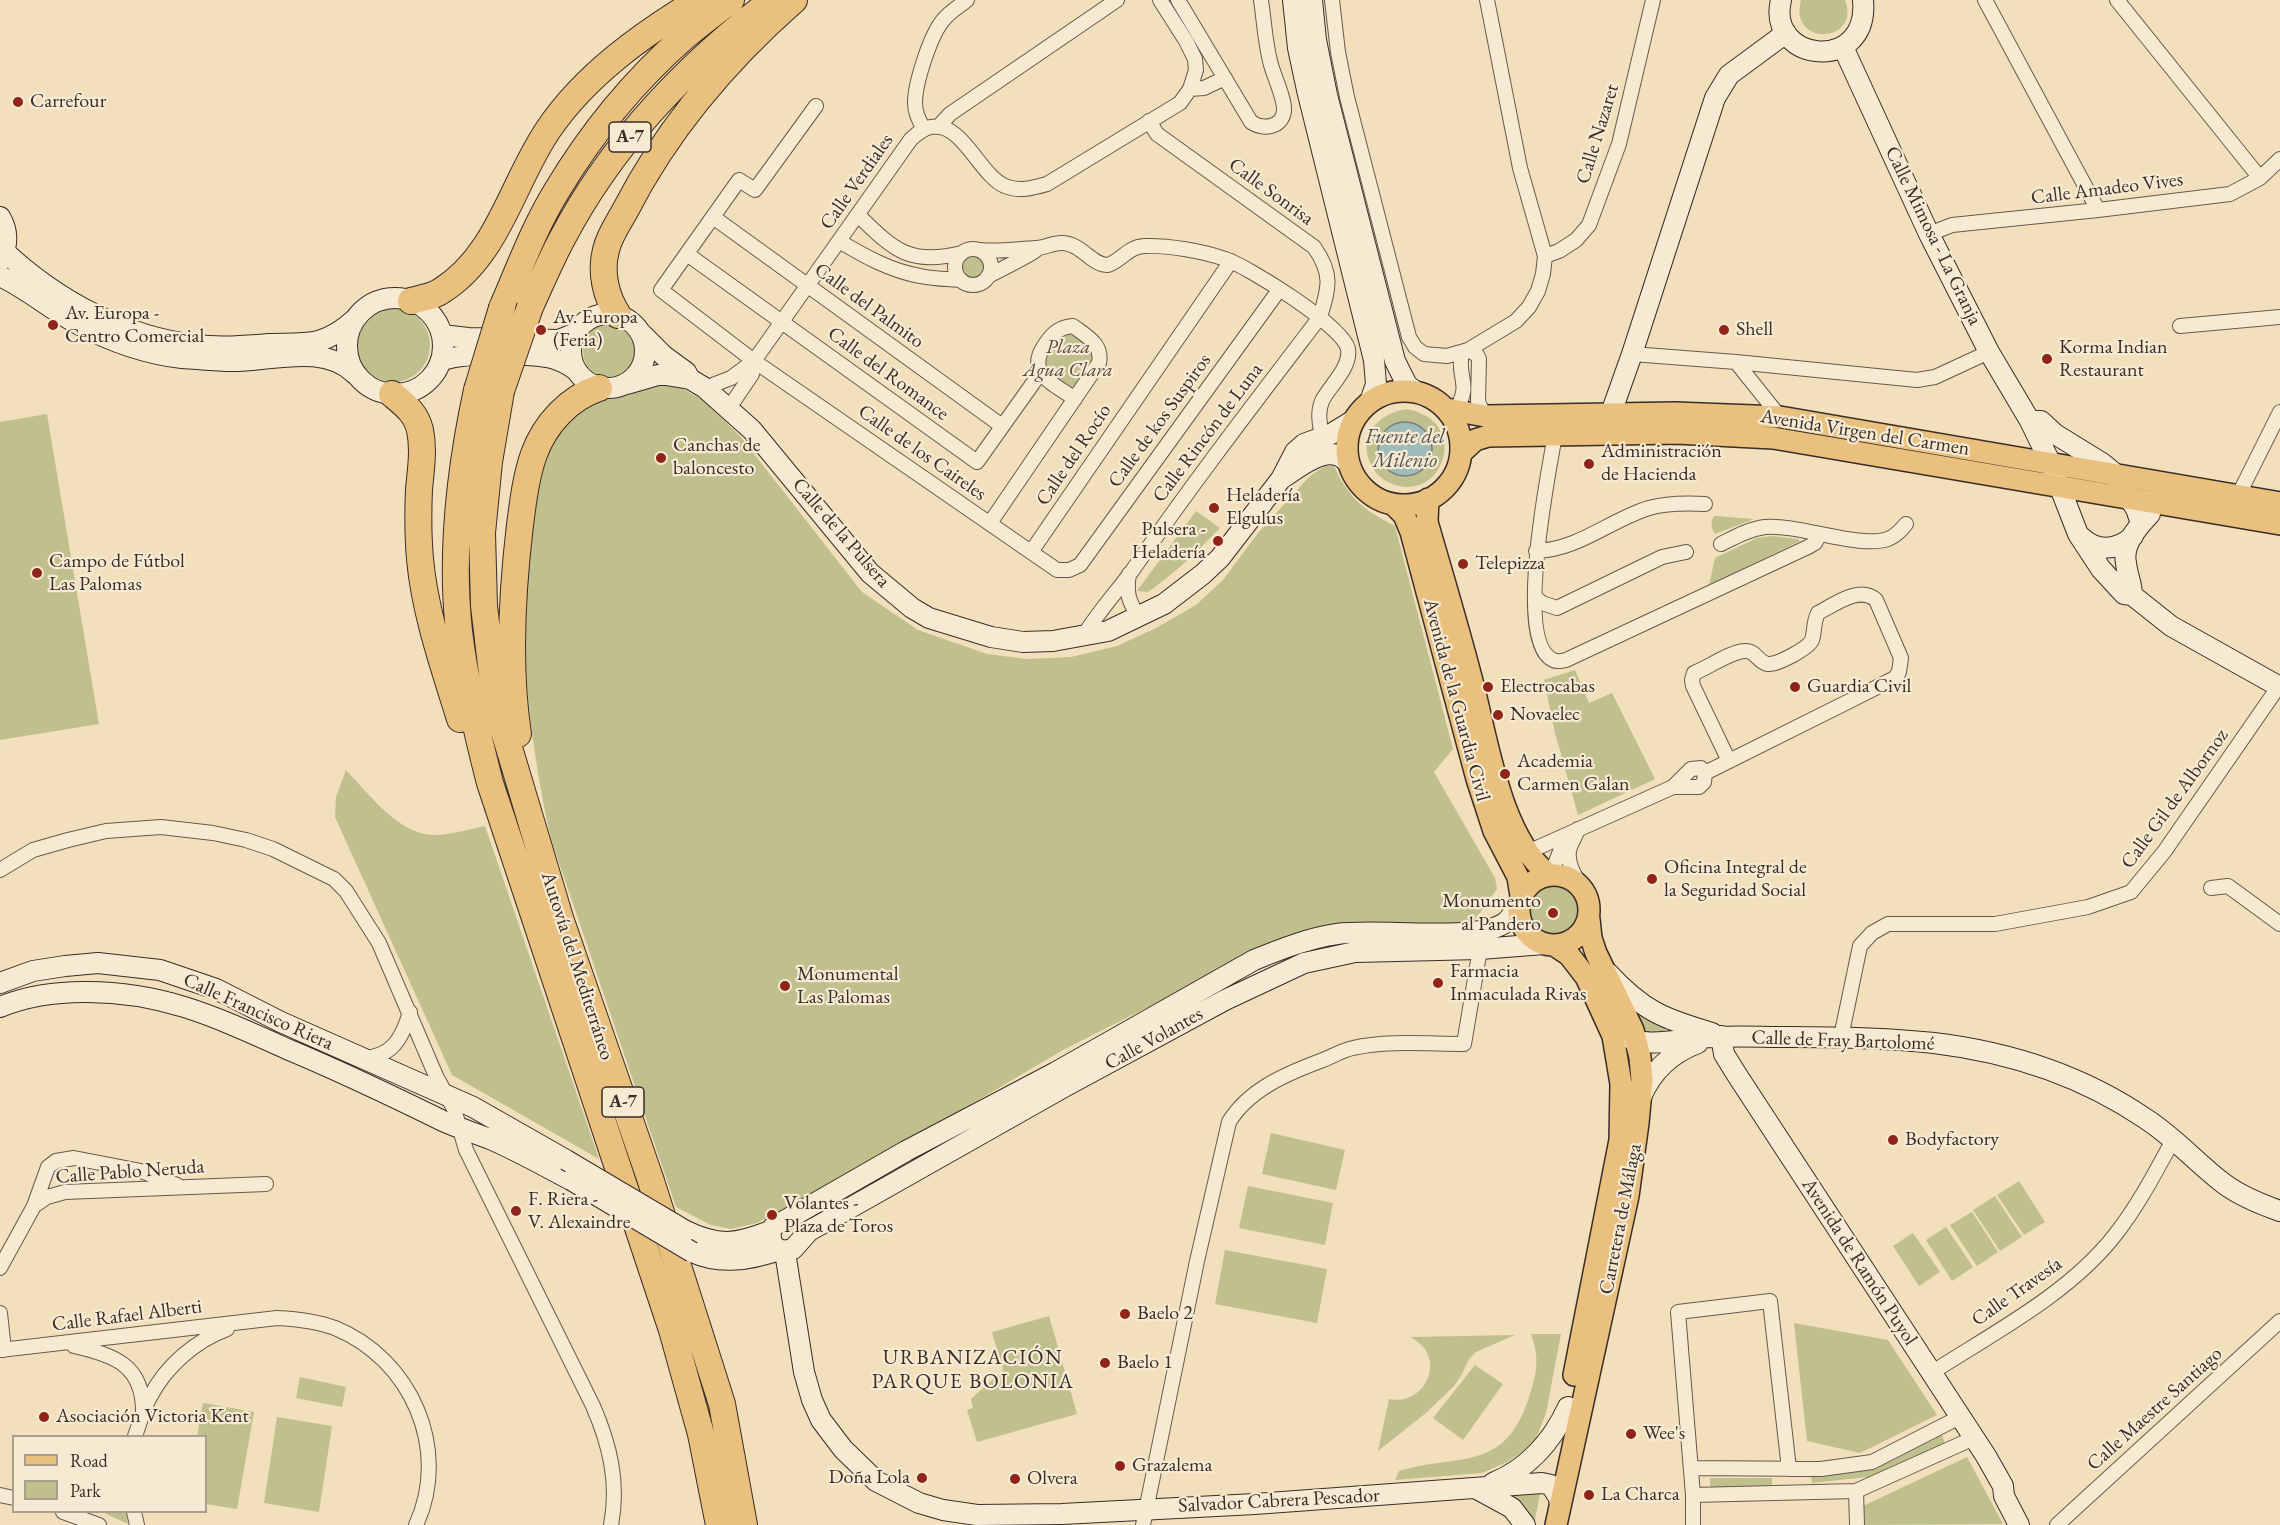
<!DOCTYPE html>
<meta charset="utf-8">
<style>
body{margin:0}
#map{position:relative;width:2280px;height:1525px;overflow:hidden;background:#f2dfbb;font-family:"EB Garamond",serif}
canvas{display:block}
.legend{position:absolute;left:12px;top:1435px;width:195px;height:78px;box-sizing:border-box;background:#f7ead3;border:2px solid #ab9e8f;margin:0;padding:8px 10px;list-style:none;font-size:18px;color:#392d28}
.legend li{display:flex;align-items:center;gap:12px;height:30px}
.legend b{width:30px;border:2px solid #ab9e8f}
</style>
<div id="map">
<canvas width="2280" height="1525"></canvas>
<ul class="legend">
<li><b style="height:8px;background:#e9c07e"></b>Road</li>
<li><b style="height:16px;background:#bfc08d"></b>Park</li>
</ul>
</div>
<script>
const ctx = document.querySelector('canvas').getContext('2d');
ctx.lineJoin = 'round';
function paint(path, color) {
  ctx.fillStyle = color;
  ctx.fill(path, 'evenodd');
}
function strokePath(path, color, width, dash) {
  ctx.strokeStyle = color;
  ctx.lineWidth = width;
  ctx.lineCap = dash ? 'butt' : 'round';
  ctx.setLineDash(dash || []);
  ctx.stroke(path);
}
function label(font, color, halo, rows, align = 'center') {
  ctx.font = font + ' "EB Garamond",serif';
  ctx.lineWidth = 4.5;
  ctx.setLineDash([]);
  ctx.textBaseline = 'middle';
  ctx.strokeStyle = halo;
  ctx.fillStyle = color;
  for (const [text, x, y, turn = 0] of rows) {
    ctx.save();
    ctx.translate(x, y);
    ctx.rotate((+turn || 0) * Math.PI / 180);
    ctx.textAlign = isNaN(turn) ? turn : align;
    if (halo) ctx.strokeText(text, 0, 0);
    ctx.fillText(text, 0, 0);
    ctx.restore();
  }
}
const green = new Path2D(`
 M1801,0H1845C1862,43 1788,48 1801,0Z
 M963 268a11 11 0 1 1 22 0a11 11 0 1 1-22 0Z
 M356 345a37 37 0 1 1 74 0a37 37 0 1 1-74 0Z
 M583 351a28 28 0 1 1 56 0a28 28 0 1 1-56 0Z
 M1065,327L1099,350L1075,399L1042,375L1040,352Z
 M661,383L683,389L703,400L740,436L862,592L918,630L987,654L1027,659L1071,657L1117,646L1156,628L1196,605L1223,580L1258,533L1309,477L1324,466H1334C1349,499 1364,510 1395,526L1453,749L1434,772L1495,878L1497,889L1472,924L1255,953L1063,1050L880,1158L757,1223L731,1229L711,1225L676,1207L551,839C526,725 515,615 534,499C539,474 541,446 559,427C565,420 587,402 595,399C602,396 610,397 618,396C632,392 646,386 661,383Z
 M1406,409C1473,420 1443,506 1390,483C1380,479 1373,471 1369,460C1359,433 1381,413 1406,409ZM1389,427L1430,462C1417,478 1400,480 1384,466L1379,442Z
 M47,414L99,724L0,740V422Z
 M1196,511L1220,528C1197,552 1175,573 1148,592L1137,591Z
 M1715,516L1754,519L1715,534C1711,529 1710,519 1715,516Z
 M1772,536L1798,539L1800,541L1709,585L1715,558L1757,538Z
 M1575,670L1589,703L1612,693L1655,779L1578,815L1555,733L1544,680Z
 M346,770C369,794 399,835 434,835C451,835 469,829 485,826L599,1159L452,1075L335,817L336,797Z
 M1530 910a24 24 0 1 1 48 0a24 24 0 1 1-48 0Z
 M1633,1005L1666,1023L1665,1038L1647,1036Z
 M1271,1133L1345,1150L1336,1190L1262,1174Z
 M2019,1181L2045,1222L2024,1235L1997,1195Z
 M1248,1186L1333,1203L1325,1245L1239,1228Z
 M1995,1196L2022,1237L2000,1251L1973,1210Z
 M1972,1212L1998,1252L1977,1266L1950,1225Z
 M1946,1227L1973,1267L1952,1281L1926,1240Z
 M1913,1233L1940,1272L1919,1286L1893,1246Z
 M1225,1250L1327,1269L1317,1323L1215,1304Z
 M1049,1316L1077,1414L977,1442L967,1410L973,1408L971,1399L1003,1370L992,1332Z
 M1794,1323L1888,1340L1937,1415L1860,1453L1807,1441Z
 M1531,1334H1561L1546,1413L1534,1444L1507,1462L1482,1473L1395,1480L1399,1471C1460,1453 1505,1473 1529,1397C1537,1372 1540,1359 1531,1334Z
 M1515,1335L1476,1352L1469,1359L1461,1376L1454,1386L1426,1413L1378,1451L1389,1399C1426,1407 1449,1356 1410,1337Z
 M1475,1365L1503,1384L1463,1440L1433,1418Z
 M300,1377L346,1387L342,1407L296,1398Z
 M203,1403L254,1412L237,1509L206,1504V1436H197Z
 M277,1417L332,1426L319,1512L264,1503Z
 M1942,1435L1945,1444L1877,1476L1812,1483L1811,1475L1873,1469Z
 M1967,1457L2003,1524L1863,1525V1506Z
 M1710,1478H1772V1487H1710Z
 M1533,1490L1539,1492L1540,1494L1534,1525L1502,1497Z
 M102,1512H126L128,1524Z`);
const water = new Path2D(`
 M1378 449a27 27 0 1 1 54 0a27 27 0 1 1-54 0Z`);
const street = new Path2D(`
 M1178,0L1251,122C1263,130 1282,128 1284,111C1285,98 1273,75 1270,61C1265,41 1264,20 1261,0
 M1332,0L1338,52L1347,97L1409,337L1415,347L1424,354L1447,356L1468,350L1516,321L1529,307L1538,291L1543,274L1545,256L1520,168L1487,0
 M1985,0L2098,210
 M2117,0L2260,178
 M1190,89L1204,88L1225,78
 M816,106L755,190L739,180L661,290L754,361L1057,570H1069L1080,565L1279,290
 M938,127L950,114L1117,0
 M924,129C919,121 915,113 915,103C915,83 931,32 945,18C951,11 960,6 967,0
 M858,215C894,250 909,266 962,253
 M713,217L1002,426
 M1929,234L1952,225L2098,210L2230,194L2260,178L2280,159
 M839,241C864,256 891,271 920,276C933,279 948,279 961,280
 M955 267a18 18 0 1 1 36 0a18 18 0 1 1-36 0Z
 M980,250C999,252 1017,249 1036,248C1045,248 1054,242 1063,243C1082,244 1091,265 1108,265C1122,260 1128,247 1144,246C1167,245 1203,251 1225,259C1249,267 1343,326 1348,349C1351,368 1330,385 1322,401C1317,413 1320,425 1322,437
 M687,254L977,462L1041,372
 M1545,256L1559,251L1576,240L1589,225L1619,144L1653,0
 M988,276C996,272 1033,253 1036,250
 M2180,326L2280,317
 M1468,350L1477,355L1479,359L1478,402L1485,416
 M1632,354L1736,362L1917,380L1935,377L1989,352
 M1736,362L1780,417
 M705,388L731,378L754,361L911,139C917,134 923,128 931,127C962,121 980,176 1005,186C1019,192 1033,188 1047,184L1180,103L1190,89L1196,70L1195,59L1186,41L1160,0
 M729,408L752,374L754,361
 M1455,411C1473,383 1456,378 1462,353
 M1555,435C1549,470 1514,642 1553,660C1557,662 1562,661 1566,660L1808,547L1815,543L1820,534
 M2238,496L2280,412
 M990,523L1099,363C1103,344 1086,336 1073,326C1060,327 1053,333 1046,343C1024,373 1053,383 1075,399
 M1721,544C1735,537 1749,529 1765,527C1799,524 1858,549 1888,539C1896,536 1901,530 1906,524
 M1536,551C1578,550 1610,520 1649,508C1667,503 1686,503 1705,504
 M1031,552L1231,261
 M1129,574C1126,591 1128,603 1140,617
 M1535,597L1542,603L1557,608L1662,557L1686,552
 M1083,637C1097,613 1116,593 1132,571C1192,484 1256,401 1320,317C1329,287 1333,274 1314,247L1157,134L1149,121
 M1705,773C1769,741 1832,710 1895,678L1899,672L1901,658L1876,600C1859,585 1834,605 1818,613C1813,623 1815,631 1812,640C1809,648 1777,665 1768,664C1758,663 1756,650 1745,651C1732,651 1707,668 1694,673L1692,680L1693,686L1729,761
 M1578,829C1576,836 1572,841 1570,847C1565,861 1575,876 1582,888
 M1528,852L1673,787L1691,769L1701,768L1705,773L1704,782L1699,787H1673
 M0,870L33,850L68,840L106,831L161,827L213,833L246,840L273,849L334,879L346,891L379,943L436,1076L454,1109L466,1150L593,1406C610,1445 619,1483 611,1525
 M1551,874L1561,849L1570,837
 M2211,888L2228,886L2280,924
 M1841,1037L1860,946L1872,933L1888,924H1995L2088,907L2131,892L2164,852L2279,686
 M362,1058C392,1057 402,1039 410,1012
 M34,1206L48,1167L56,1161L74,1158L141,1171L177,1185
 M0,1268L34,1206L47,1197L65,1192L266,1184
 M0,1313L4,1350
 M74,1346C114,1355 143,1365 143,1411
 M0,1350L277,1318C297,1319 316,1321 335,1328C411,1359 451,1449 416,1525
 M1931,1373C1993,1333 2069,1294 2115,1235C2138,1206 2155,1173 2173,1140
 M135,1436C140,1423 143,1409 150,1397C166,1366 195,1341 227,1329
 M1691,1468L1821,1469L1872,1462L1960,1417
 M1856,1491L1857,1525
 M0,1495L14,1498
 M1693,1495L1856,1491L1974,1438
 M63,1512L99,1525
 M134,1512L137,1525
 M1143,1525L1197,1261L1229,1122C1249,1089 1288,1073 1323,1060C1333,1056 1343,1050 1353,1048C1388,1040 1428,1044 1464,1044L1480,949L1477,941
 M1693,1525V1495L1678,1312L1770,1301L1789,1469
 M2057,1525L2280,1321`);
const secondary = new Path2D(`
 M1293,0L1298,48L1307,90L1374,360L1376,384L1370,402
 M1312,0L1316,40L1327,95L1395,361L1407,385L1415,391
 M1781,0C1766,63 1870,74 1863,0
 M1843,47L1929,234L1989,352L2030,421L2050,462L2078,534L2101,569L2124,594L2132,595L2171,626L2280,687
 M0,217C9,232 8,246 0,261
 M5,252C57,300 124,337 196,345C220,348 245,346 269,344C307,343 324,347 354,320
 M0,276C28,289 51,310 78,324C110,341 146,354 182,358C199,359 216,361 232,361C272,361 324,343 355,374
 M347 346a48 48 0 1 1 96 0a48 48 0 1 1-96 0Z
 M571 351a37 37 0 1 1 74 0a37 37 0 1 1-74 0Z
 M641,333L664,356L686,372L690,379
 M442,335L468,338L559,340L576,333
 M440,362C456,352 526,354 547,357C558,359 566,363 576,370
 M627,384L658,375H666L690,379L705,388L752,430L870,573L912,608L929,618L991,637L1023,642L1053,641L1108,631L1164,604L1203,574L1220,558L1281,479L1295,452L1304,444L1331,434L1354,420
 M1611,413L1632,354L1715,98L1729,75L1786,33
 M2030,421H2041L2055,434L2102,463L2114,473L2136,509L2141,523
 M1281,479C1300,467 1332,438 1350,466
 M2080,536C2096,552 2117,551 2133,536
 M2132,595C2132,584 2127,574 2126,563C2122,544 2138,527 2150,514
 M1518,903C1515,909 1512,917 1506,922C1479,943 1377,928 1337,934C1309,938 1281,949 1254,960L1056,1072L906,1151L784,1221L776,1224L770,1231L772,1245L782,1251L793,1249L809,1231L827,1221L1064,1087L1225,1000L1304,963L1355,952L1480,949L1544,944
 M1608,973C1643,1011 1664,1019 1712,1033
 M0,983L33,971L65,966L98,963L160,970L216,989L281,1022L473,1107L566,1160
 M0,1007C27,996 55,992 84,992C162,991 218,1018 287,1049C340,1071 392,1096 443,1121C458,1128 475,1133 490,1139C518,1151 544,1166 571,1180
 M1622,1034C1641,1049 1676,1040 1698,1038C1728,1035 1758,1037 1789,1037C1837,1037 1886,1038 1934,1043C2009,1052 2083,1076 2146,1119C2174,1137 2197,1163 2223,1183C2240,1196 2260,1204 2280,1211
 M1721,1036L1724,1054L1737,1075L1986,1456L2003,1486L2004,1496L2019,1525
 M1641,1097C1652,1071 1671,1053 1698,1043
 M686,1231C719,1247 737,1244 770,1231
 M692,1252C720,1265 750,1260 779,1250
 M785,1252L804,1372L812,1400L821,1420L843,1449L876,1481L919,1503L943,1510L977,1515L1062,1514L1255,1504L1542,1483L1551,1485L1559,1498L1560,1506
 M1493,1483C1529,1468 1552,1442 1568,1407
 M1477,1489L1512,1508L1525,1525`);
const primary = new Path2D(`
 M1347 448a57 57 0 1 1 114 0a57 57 0 1 1-114 0Z
 M1447,409L1485,416L1675,413L1780,417L2280,503
 M1461,453L1475,440L1488,436L1677,433L1773,438L2280,524
 M1428,499L1427,522C1442,574 1458,627 1472,681C1487,738 1500,836 1548,874
 M1393,504L1404,515L1411,532L1477,779L1494,831L1518,877L1521,896
 M1519 910a35 35 0 1 1 70 0a35 35 0 1 1-70 0Z
 M1554,945L1569,955L1586,977L1613,1036L1621,1084L1620,1140L1574,1375
 M1556,1525L1628,1196L1638,1123L1642,1080L1640,1057L1633,1030L1596,953L1591,938L1589,919`);
const highway = new Path2D(`
 M411,301C421,298 433,297 441,291C498,256 512,183 548,130C585,75 643,34 699,0
 M530,307C541,283 551,259 563,237C613,142 688,64 773,0
 M502,308C519,269 534,228 556,192C590,135 635,80 684,37C699,24 715,12 731,0
 M618,315C606,297 600,272 606,250C609,236 619,222 626,209C667,129 727,59 794,0
 M477,390C460,469 450,550 459,631C465,682 477,733 490,783L672,1330L701,1434L719,1525
 M501,391L489,462L482,533L484,606L493,682L501,721L560,918L650,1178L722,1404L744,1525
 M392,394C405,405 416,413 420,430C424,449 421,469 419,489C418,512 418,536 420,559C425,614 444,667 460,719
 M518,734C508,668 512,592 520,525C523,502 526,476 534,454C545,424 569,398 599,388`);
const secondaryBridge = new Path2D(`
 M566,1160L686,1231
 M571,1180L692,1252`);
const highwayBridge = new Path2D(`
 M477,390L502,308
 M501,391L530,307`);
const markers = [
 [18,102,6,"#8f2418"],
 [53,325,6,"#8f2418"],
 [541,330,6,"#8f2418"],
 [1724,330,6,"#8f2418"],
 [2047,359,6,"#8f2418"],
 [661,458,6,"#8f2418"],
 [1589,464,6,"#8f2418"],
 [1214,508,6,"#8f2418"],
 [1218,541,6,"#8f2418"],
 [1463,564,6,"#8f2418"],
 [37,573,6,"#8f2418"],
 [1488,687,6,"#8f2418"],
 [1795,687,6,"#8f2418"],
 [1498,715,6,"#8f2418"],
 [1505,774,6,"#8f2418"],
 [1652,879,6,"#8f2418"],
 [1553,913,6,"#8f2418"],
 [1438,983,6,"#8f2418"],
 [785,986,6,"#8f2418"],
 [1893,1140,6,"#8f2418"],
 [516,1211,6,"#8f2418"],
 [772,1215,6,"#8f2418"],
 [1125,1314,6,"#8f2418"],
 [1105,1363,6,"#8f2418"],
 [44,1417,6,"#8f2418"],
 [1631,1434,6,"#8f2418"],
 [1120,1466,6,"#8f2418"],
 [922,1478,6,"#8f2418"],
 [1015,1479,6,"#8f2418"],
 [1589,1495,6,"#8f2418"]
];
const shields = [
 [630,137,42],
 [623,1102,42]
];
const shieldNames = [
 ["A-7",630,137],
 ["A-7",623,1102]
];
const poiNames = [
 ["Carrefour",30,102],
 ["Av. Europa -",65,314],
 ["Centro Comercial",65,337],
 ["Av. Europa",553,318],
 ["(Feria)",553,341],
 ["Shell",1736,330],
 ["Korma Indian",2059,348],
 ["Restaurant",2059,371],
 ["Canchas de",673,446],
 ["baloncesto",673,469],
 ["Administración",1601,452],
 ["de Hacienda",1601,475],
 ["Heladería",1226,496],
 ["Elgulus",1226,519],
 ["Pulsera -",1206,530,"right"],
 ["Heladería",1206,553,"right"],
 ["Campo de Fútbol",49,562],
 ["Las Palomas",49,585],
 ["Telepizza",1475,564],
 ["Electrocabas",1500,687],
 ["Guardia Civil",1807,687],
 ["Novaelec",1510,715],
 ["Academia",1517,762],
 ["Carmen Galan",1517,785],
 ["Oficina Integral de",1664,868],
 ["la Seguridad Social",1664,891],
 ["Monumento",1541,902,"right"],
 ["al Pandero",1541,925,"right"],
 ["Farmacia",1450,972],
 ["Inmaculada Rivas",1450,995],
 ["Monumental",797,975],
 ["Las Palomas",797,998],
 ["Bodyfactory",1905,1140],
 ["F. Riera -",528,1200],
 ["V. Alexaindre",528,1223],
 ["Volantes -",784,1204],
 ["Plaza de Toros",784,1227],
 ["Baelo 2",1137,1314],
 ["Baelo 1",1117,1363],
 ["Asociación Victoria Kent",56,1417],
 ["Wee's",1643,1434],
 ["Grazalema",1132,1466],
 ["Doña Lola",910,1478,"right"],
 ["Olvera",1027,1479],
 ["La Charca",1601,1495]
];
const streetNames = [
 ["Calle Nazaret",1598,134,-73],
 ["Calle Verdiales",857,182,-55],
 ["Calle Amadeo Vives",2107,189,-7],
 ["Calle Sonrisa",1271,192,36],
 ["Calle Mimosa - La Granja",1933,236,64],
 ["Calle del Palmito",869,306,36],
 ["Calle del Romance",888,374,36],
 ["Calle de kos Suspiros",1160,421,-54],
 ["Calle Rincón de Luna",1208,433,-53],
 ["Avenida Virgen del Carmen",1865,433,9],
 ["Calle de los Caireles",922,453,35],
 ["Calle del Rocío",1074,455,-56],
 ["Calle de la Pulsera",841,533,49],
 ["Avenida de la Guardia Civil",1456,700,75],
 ["Calle Gil de Albornoz",2175,799,-54],
 ["Autovía del Mediterráneo",577,966,72],
 ["Calle Francisco Riera",258,1012,24],
 ["Calle Volantes",1154,1039,-29],
 ["Calle de Fray Bartolomé",1843,1041,2],
 ["Calle Pablo Neruda",130,1172,-4],
 ["Carretera de Málaga",1621,1219,-79],
 ["Avenida de Ramón Puyol",1859,1262,57],
 ["Calle Travesía",2017,1292,-35],
 ["Calle Rafael Alberti",127,1316,-7],
 ["Calle Maestre Santiago",2155,1409,-42],
 ["Salvador Cabrera Pescador",1279,1501,-3]
];
const parkNames = [
 ["Plaza",1068,348],
 ["Agua Clara",1068,371]
];
const waterNames = [
 ["Fuente del",1405,437],
 ["Milenio",1405,461]
];
const neighbourhoodNames = [
 ["URBANIZACIÓN",973,1358],
 ["PARQUE BOLONIA",973,1382]
];
paint(green, '#bfc08d');
paint(water, '#9ebab9');
strokePath(water, '#76827f', 1.5);
strokePath(street, '#675a4d', 16);
strokePath(secondary, '#392d28', 22);
strokePath(primary, '#392d28', 24);
strokePath(highway, '#392d28', 28);
strokePath(street, '#f7ead3', 14);
strokePath(secondary, '#f7ead3', 20);
strokePath(primary, '#e9c07e', 21);
strokePath(highway, '#e9c07e', 26);
strokePath(secondaryBridge, '#392d28', 22, []);
strokePath(highwayBridge, '#392d28', 28, []);
strokePath(secondaryBridge, '#f7ead3', 20);
strokePath(highwayBridge, '#e9c07e', 26);
for (const [x, y, r, color] of markers) {
  const dot = new Path2D();
  dot.arc(x, y, r, 0, 2 * Math.PI);
  ctx.fillStyle = color;
  ctx.fill(dot);
  strokePath(dot, '#f7ead3', 2);
}
for (const [x, y, w] of shields) {
  const box = new Path2D();
  box.roundRect(x - w / 2, y - 15, w, 30, 4.5);
  ctx.fillStyle = '#f7ead3';
  ctx.fill(box);
  strokePath(box, '#392d28', 1.5);
}
label('bold 18px', '#392d28', null, shieldNames);
label('20px', '#392d28', '#f7ead3', poiNames, 'left');
label('20px', '#392d28', '#f7ead3', streetNames);
label('italic 20px', '#544a3c', '#f7ead3', parkNames);
label('italic 21px', '#52504c', '#f7ead3', waterNames);
ctx.letterSpacing = '1.5px';
label('21px', '#392d28', '#f7ead3', neighbourhoodNames);
ctx.letterSpacing = '0px';
</script>
